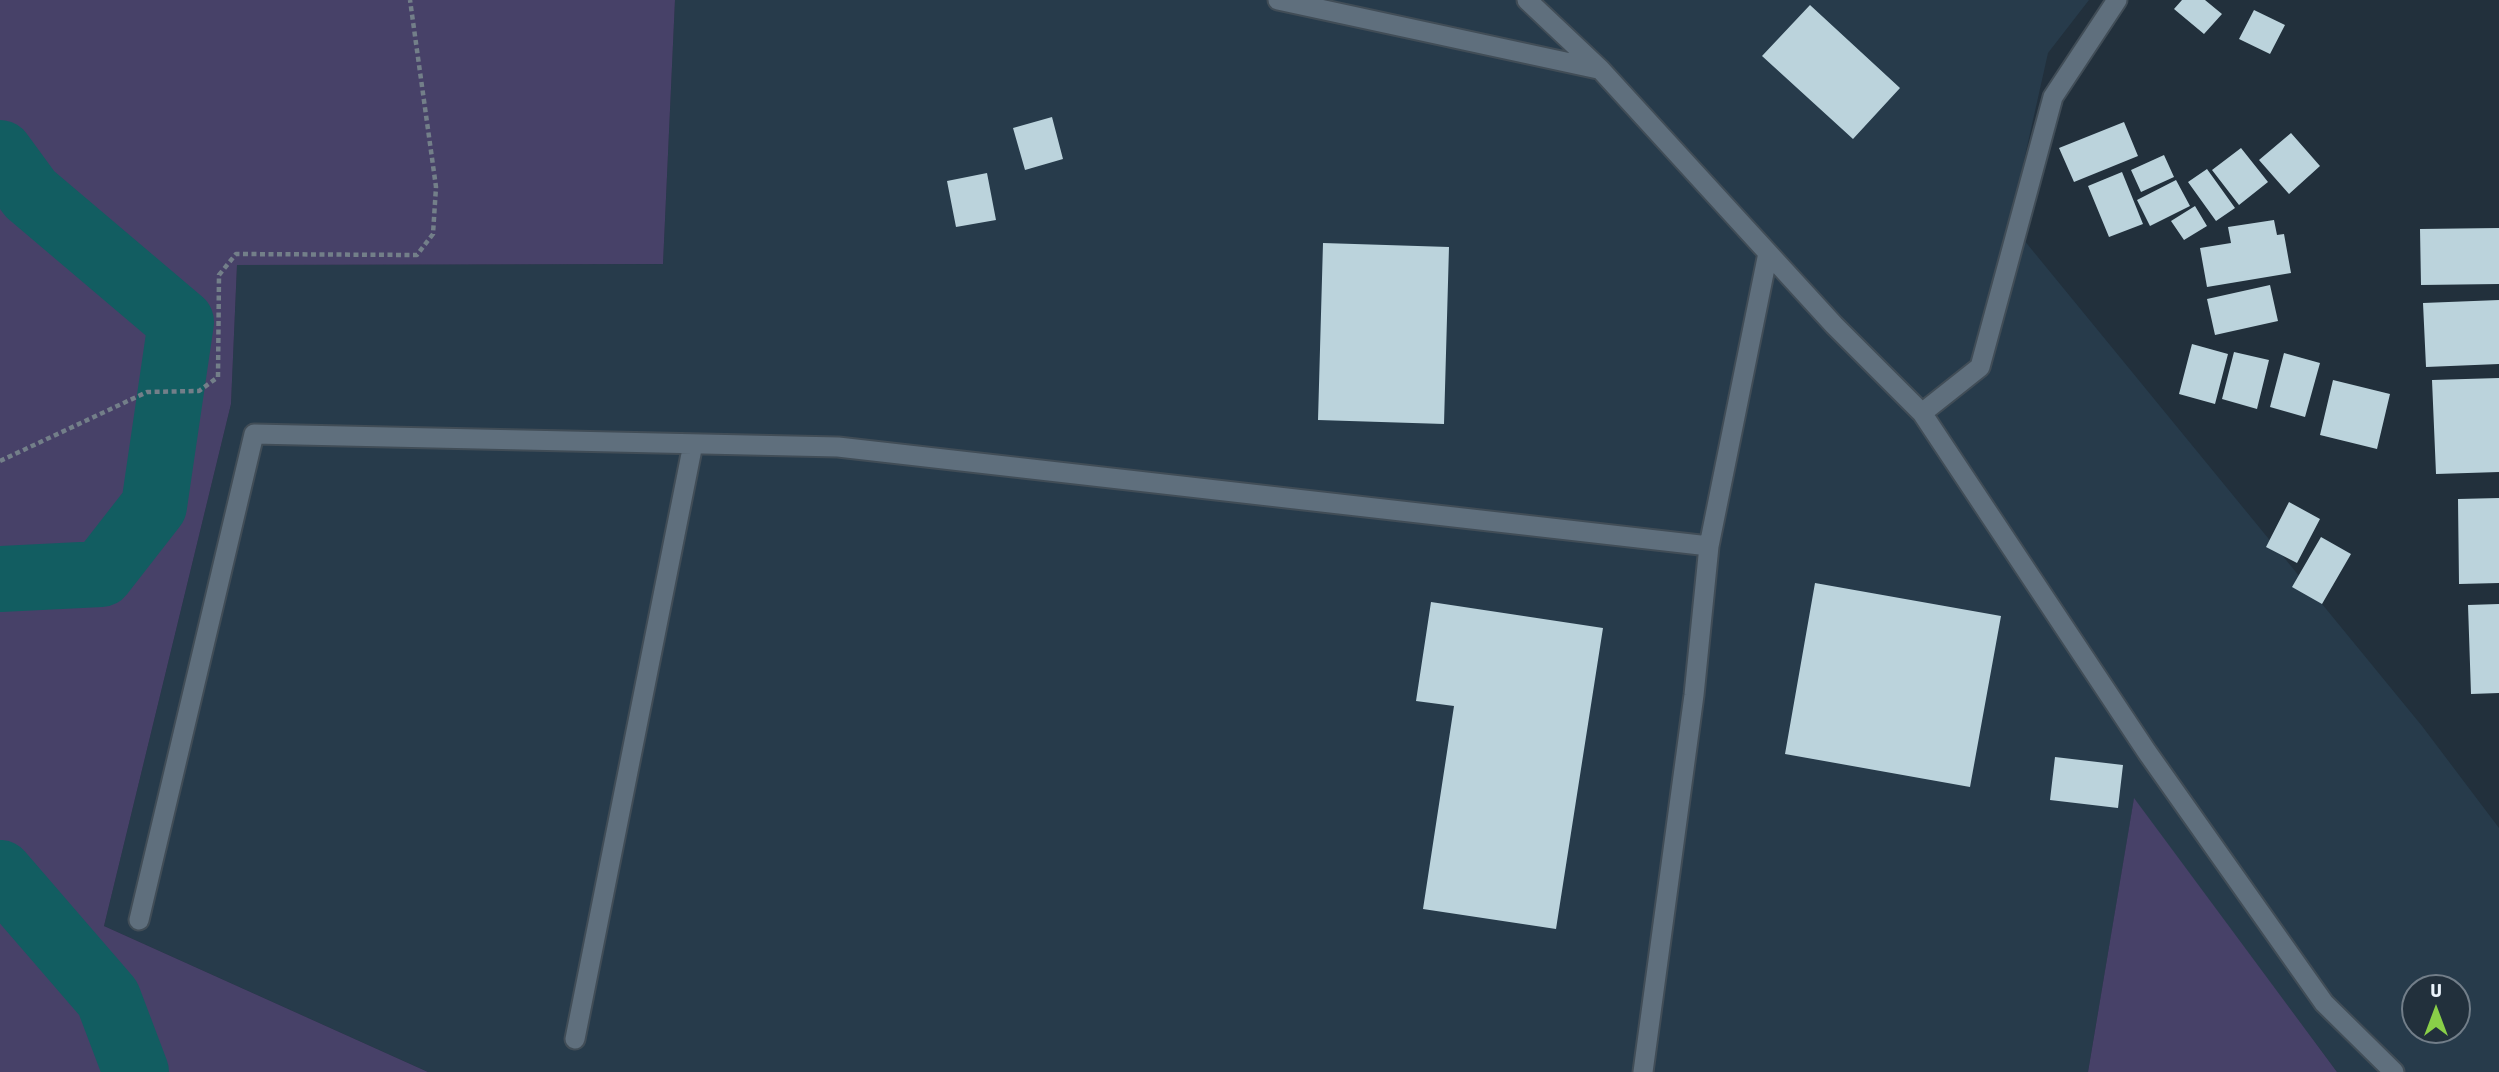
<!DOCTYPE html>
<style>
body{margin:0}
#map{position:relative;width:2499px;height:1072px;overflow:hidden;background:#22303c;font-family:"Asap Condensed",sans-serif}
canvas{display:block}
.north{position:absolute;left:2401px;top:974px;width:70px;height:70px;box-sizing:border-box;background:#22303c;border:2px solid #727e89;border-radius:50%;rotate:0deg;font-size:19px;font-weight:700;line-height:28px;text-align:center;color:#ebf4fc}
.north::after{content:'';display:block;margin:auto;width:24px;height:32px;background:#89cf48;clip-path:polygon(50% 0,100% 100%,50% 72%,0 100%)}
</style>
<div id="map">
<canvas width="2499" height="1072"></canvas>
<div class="north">U</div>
</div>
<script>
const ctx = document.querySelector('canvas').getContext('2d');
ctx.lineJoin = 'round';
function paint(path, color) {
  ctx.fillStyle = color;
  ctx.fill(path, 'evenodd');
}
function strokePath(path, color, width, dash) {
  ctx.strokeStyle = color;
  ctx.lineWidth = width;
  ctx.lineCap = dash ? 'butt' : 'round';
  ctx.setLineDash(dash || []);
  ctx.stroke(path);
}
const built = new Path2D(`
 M675,0H2089L2048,53L2010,223L2422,726L2499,828V1072H2337L2134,799L2088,1072H428L104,926L231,404L237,265L663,264ZM2415,988H2457V1030H2415Z`);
const green = new Path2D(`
 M0,0H675L663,264L237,265L231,404L104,926L428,1072H0Z
 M2134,798L2337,1072H2088Z`);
const river = new Path2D(`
 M0,153L30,194L181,322L154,506L101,574L0,579
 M0,873L108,998L136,1072`);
const building = new Path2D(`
 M2182,0H2205L2222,14L2204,34L2174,9Z
 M1810,5L1900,88L1853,139L1762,56Z
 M2254,10L2285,25L2270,54L2239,39Z
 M1052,117L1063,159L1025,170L1013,128Z
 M2124,122L2138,156L2074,182L2059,148Z
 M2291,133L2320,166L2289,194L2259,160Z
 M2241,148L2268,182L2239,205L2212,170Z
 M2164,155L2174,177L2141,192L2131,170Z
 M2207,169L2235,208L2216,221L2188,182Z
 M2122,172L2143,224L2109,237L2088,186Z
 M987,173L996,220L956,227L947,181Z
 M2176,180L2190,206L2150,226L2137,200Z
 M2195,206L2207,226L2184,240L2171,221Z
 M2274,220L2277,235L2284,234L2291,273L2207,287L2200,248L2231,243L2228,227Z
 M2499,228V284L2421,285L2420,229Z
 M1323,243L1449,247L1444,424L1318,420Z
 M2270,285L2278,321L2215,335L2207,299Z
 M2499,300V364L2426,367L2423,303Z
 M2192,344L2228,354L2215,404L2179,394Z
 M2234,352L2269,360L2257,409L2222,399Z
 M2284,353L2320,363L2305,417L2270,407Z
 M2499,378V472L2436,474L2432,380Z
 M2333,380L2390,394L2377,449L2320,435Z
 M2499,498V583L2459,584L2458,499Z
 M2289,502L2320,519L2297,563L2266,547Z
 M2321,537L2351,554L2322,604L2292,587Z
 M1815,583L2001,616L1970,787L1785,754Z
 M1431,602L1603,628L1556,929L1423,909L1454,706L1416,701Z
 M2499,604V693L2471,694L2468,605Z
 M2055,757L2123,765L2118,808L2050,800Z`);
const path = new Path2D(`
 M0,461L147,392L199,391L218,377L219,275L236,254L417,255L433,234L436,187L410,0`);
const service = new Path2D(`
 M1278,0L1598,69
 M1527,0L1600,69L1834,325L1922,413L2147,752L2324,1003L2394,1072
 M1922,413L1980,367L2053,97L2117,0
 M139,920L254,434L838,447L1709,546
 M575,1039L693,444
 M1643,1072L1694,695L1709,546L1768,253`);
paint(built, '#273b4b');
paint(green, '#474168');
strokePath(river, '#125d61', 66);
paint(building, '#bbd3dc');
strokePath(service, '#414d57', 23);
strokePath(path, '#737f89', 4.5, [5, 3.5]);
strokePath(service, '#5f6f7d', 19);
</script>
